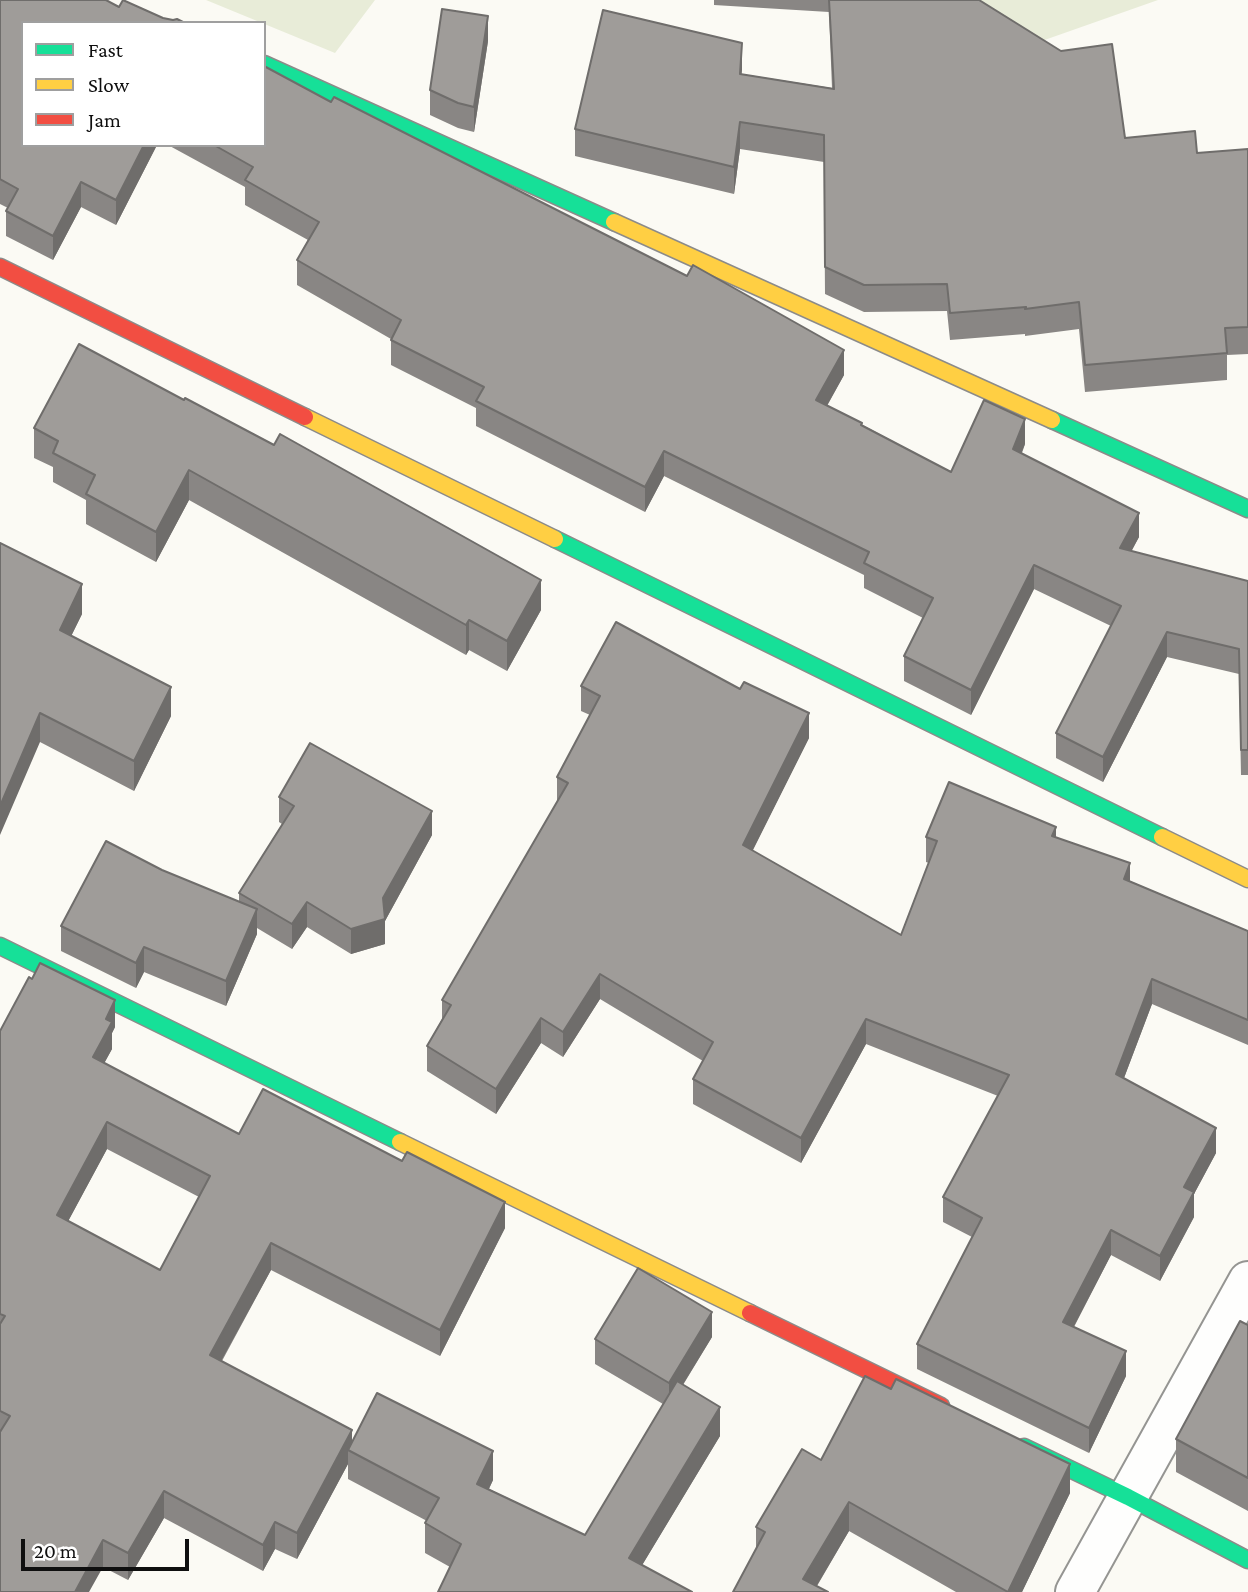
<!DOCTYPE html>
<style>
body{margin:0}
#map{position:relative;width:1248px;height:1592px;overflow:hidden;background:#fbfaf4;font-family:"Crimson Pro",serif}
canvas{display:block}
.legend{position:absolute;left:21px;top:21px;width:245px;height:126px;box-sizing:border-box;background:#fff;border:2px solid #9f9f9f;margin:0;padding:9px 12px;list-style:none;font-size:21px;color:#0f0f0f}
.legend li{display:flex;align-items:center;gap:14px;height:35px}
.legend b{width:35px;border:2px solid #9f9f9f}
.scale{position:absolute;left:21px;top:1539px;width:168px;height:32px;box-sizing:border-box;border:4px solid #0f0f0f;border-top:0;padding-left:9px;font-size:21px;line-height:24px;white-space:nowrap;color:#0f0f0f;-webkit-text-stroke:5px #fff;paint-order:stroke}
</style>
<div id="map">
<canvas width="1248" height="1592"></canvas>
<ul class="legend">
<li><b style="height:9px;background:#16e098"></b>Fast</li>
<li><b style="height:9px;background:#ffcf43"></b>Slow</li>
<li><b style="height:9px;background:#f24e42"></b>Jam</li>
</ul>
<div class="scale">20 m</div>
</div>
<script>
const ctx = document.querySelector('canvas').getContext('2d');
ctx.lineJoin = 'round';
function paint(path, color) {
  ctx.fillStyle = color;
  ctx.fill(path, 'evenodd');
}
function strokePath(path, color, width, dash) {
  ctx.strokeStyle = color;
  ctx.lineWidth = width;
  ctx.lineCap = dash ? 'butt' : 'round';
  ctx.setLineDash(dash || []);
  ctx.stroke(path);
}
const cemetery = new Path2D(`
 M206,0H375L335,53Z
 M912,0H1158L1002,55Z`);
const street = new Path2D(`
 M1075,1592L1248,1281`);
const fast = new Path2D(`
 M264,64L614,222
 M1052,420L1248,509
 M555,539L1162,837
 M0,946L400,1142
 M1024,1447L1128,1497L1248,1560`);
const slow = new Path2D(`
 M614,222L1052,420
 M305,417L555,539
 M1162,837L1248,879
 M400,1142L750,1313`);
const jam = new Path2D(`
 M0,267L305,417
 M750,1313L941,1406`);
const wall = new Path2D(`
 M0,0L119,7L185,23H23L157,145L116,225L81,207L53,260L6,236V211L8,208L0,204Z
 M714,0H979L1125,138L1197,153L1248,149V354L1227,355V380L1085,392L1079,329L1025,336V334L950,340L947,311L864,312L825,294L824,162L740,149L734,194L575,156V129L742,74L832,88L829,12L714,5Z
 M488,41L474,132L458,128L430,115V90Z
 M168,145H264L844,375L827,406L951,472L1025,444L1022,453L1139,537L1131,551L1248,581V775H1241L1239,674L1167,657L1103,782L1056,758V733L1111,626L1034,589L971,715L904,681V656L923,618L864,588V575L664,476L645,512L476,426V408L391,365V339L297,285V260L308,240L245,205V187Z
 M79,344L541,610L507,671L469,650L466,655L189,500L156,562L86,524V500L53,482V467L34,458V428Z
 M0,543L82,614L71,636L171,716L134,791L40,742Z
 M581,686L809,738L752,851L901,935L929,863L926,862V837L1056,838L1130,881L1248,931V1045L1152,1004L1124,1078L1216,1153L1194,1194V1217L1160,1281L1111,1255L1074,1327L1126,1376L1089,1453L917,1369V1344L972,1237L943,1222V1197L998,1096L866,1044L801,1163L693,1104V1079L703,1061L600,999L563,1057L541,1043L496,1114L427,1071V1046L442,1019V1000L557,802V777L590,715L581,711Z
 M279,797L432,835L385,921V944L351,954L307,927L292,949L257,928V934L226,1006L144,972L136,988L61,951V926L162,870L239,902V893L282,824L279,822Z
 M115,1027L112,1033V1049L104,1063L239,1134L505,1228L440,1356L271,1270L222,1361L352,1442L493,1480L489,1489L585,1535L663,1404L595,1364V1339L712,1337L683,1385L720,1436L642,1565L450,1567L425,1553V1523L427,1521L348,1479V1464L297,1559L275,1549L263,1571L164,1518L128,1580L103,1567L0,1592V1031ZM107,1149L199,1197L160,1270L68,1221Z
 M1248,1325V1511L1176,1472V1439Z
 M821,1460L1070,1493L1022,1592H956L849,1531L817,1586L733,1592L756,1549V1527Z`);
const shadedWall = new Path2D(`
 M488,16V41L474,132V107Z
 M742,43V70L740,101V74Z
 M740,122V149L734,194V167Z
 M144,145H157L116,225V200Z
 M81,182V207L53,260V236Z
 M844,350V375L816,425V400Z
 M1025,419V444L1013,473V449Z
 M664,451V476L645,512V487Z
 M189,470V500L156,562V532Z
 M1139,513V537L1120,573V548Z
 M1034,565V589L971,715V690Z
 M541,580V610L507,671V641Z
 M82,584V614L60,659V630Z
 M469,620V650L466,655V625Z
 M1167,632V657L1103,782V757Z
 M171,687V716L134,791V761Z
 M40,713V742L0,835V806Z
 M809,713V738L743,870V845Z
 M432,811V835L385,921V944L351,954V929L383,898Z
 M1056,827V852L1052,836Z
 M1130,863V888L1124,879Z
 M307,902V927L292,949V924Z
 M257,909V934L226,1006V981Z
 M144,947V972L136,988V963Z
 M600,974V999L563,1057V1032Z
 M1152,979V1004L1116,1099V1074Z
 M115,1000V1027L112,1033V1049L93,1084V1057L106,1019Z
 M541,1018V1043L496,1114V1089Z
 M866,1019V1044L801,1163V1138Z
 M107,1122V1149L57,1242V1215Z
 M1216,1128V1153L1194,1194V1217L1160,1281V1256L1184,1187Z
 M505,1202V1228L440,1356V1330Z
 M1111,1230V1255L1063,1347V1322Z
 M271,1243V1270L210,1381V1355Z
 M712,1312V1337L669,1407V1383Z
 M1126,1351V1376L1089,1453V1428Z
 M720,1407V1436L629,1587V1558Z
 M352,1430V1452L348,1450V1464L297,1559V1533Z
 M493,1451V1480L477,1513V1484Z
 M1070,1464V1493L1022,1592H1008Z
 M164,1491V1518L128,1580V1553Z
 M849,1502V1531L813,1592L803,1579Z
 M275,1522V1549L263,1571V1545Z
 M103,1540V1567L89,1592H75Z`);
const building = new Path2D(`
 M0,0H106L119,7L123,0L163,18L173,20L177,19L185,23H23V145H144L116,200L81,182L53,236L6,211L18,189L0,179Z
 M829,0H979L1061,51L1112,44L1125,138L1195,131L1197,153L1248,149V327L1225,328L1227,353L1085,365L1079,302L1025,309L1026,307L950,313L947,284L864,285L825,267L824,135L740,122L734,167L575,129L603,10L742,43L740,74L834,89Z
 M442,9L488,16L474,107L458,103L430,90Z
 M264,66L331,102L334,97L687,276L693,265L844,350L816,400L862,423L861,425L951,472L984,400L1025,419L1013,449L1139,513L1120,548L1248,581V750H1241L1239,649L1167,632L1103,757L1056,733L1121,606L1034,565L971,690L904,656L933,598L864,563L869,552L664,451L645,487L476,401L484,387L391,340L401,320L297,260L319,222L245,180L253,167L214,145H264Z
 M79,344L184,400L185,398L274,445L280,434L541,580L507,641L469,620L466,625L189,470L156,532L86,494L95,475L53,453L58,441L34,428Z
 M0,543L82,584L60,630L171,687L134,761L40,713L0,806Z
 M616,622L740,689L744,682L809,713L743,845L901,935L937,841L926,837L949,782L1056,827L1052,836L1130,863L1124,879L1248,931V1020L1152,979L1116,1074L1216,1128L1184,1187L1194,1192L1160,1256L1111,1230L1063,1322L1126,1351L1089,1428L917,1344L982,1218L943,1197L1009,1075L866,1019L801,1138L693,1079L713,1042L600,974L563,1032L541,1018L496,1089L427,1046L451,1005L442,1000L568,783L557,777L600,696L581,686Z
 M310,743L432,811L383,898L385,919L351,929L307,902L292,924L239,893L294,806L279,797Z
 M106,841L162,870L257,909L226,981L144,947L136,963L61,926Z
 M40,963L115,1000L106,1019L112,1022L93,1057L239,1134L263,1089L402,1161L407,1152L505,1202L440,1330L271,1243L210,1355L352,1430L297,1533L275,1522L263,1545L164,1491L128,1553L103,1540L75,1592H0V1432L10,1416L0,1411V1324L5,1316L0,1314V1031L29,977L32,979ZM107,1122L210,1176L160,1270L57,1215Z
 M638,1268L712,1312L669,1383L595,1339Z
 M1240,1321L1248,1325V1478L1176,1439Z
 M865,1376L891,1389L896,1379L1070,1464L1008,1592L849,1502L803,1579L828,1592H733L765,1532L756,1527L802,1449L821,1460Z
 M677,1381L720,1407L629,1558L692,1592H438L461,1544L425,1523L439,1498L348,1450L377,1393L493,1451L477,1484L585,1535Z`);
paint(cemetery, '#e8ecd8');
strokePath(street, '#959592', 42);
strokePath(fast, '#8c8b89', 19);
strokePath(slow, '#8c8b89', 19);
strokePath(jam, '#8c8b89', 19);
strokePath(street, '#fefefd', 38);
strokePath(fast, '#16e098', 16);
strokePath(slow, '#ffcf43', 16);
strokePath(jam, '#f24e42', 16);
paint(wall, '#898684');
paint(shadedWall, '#6f6d6b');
paint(building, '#9f9c99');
strokePath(building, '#6f6d6b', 2);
</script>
